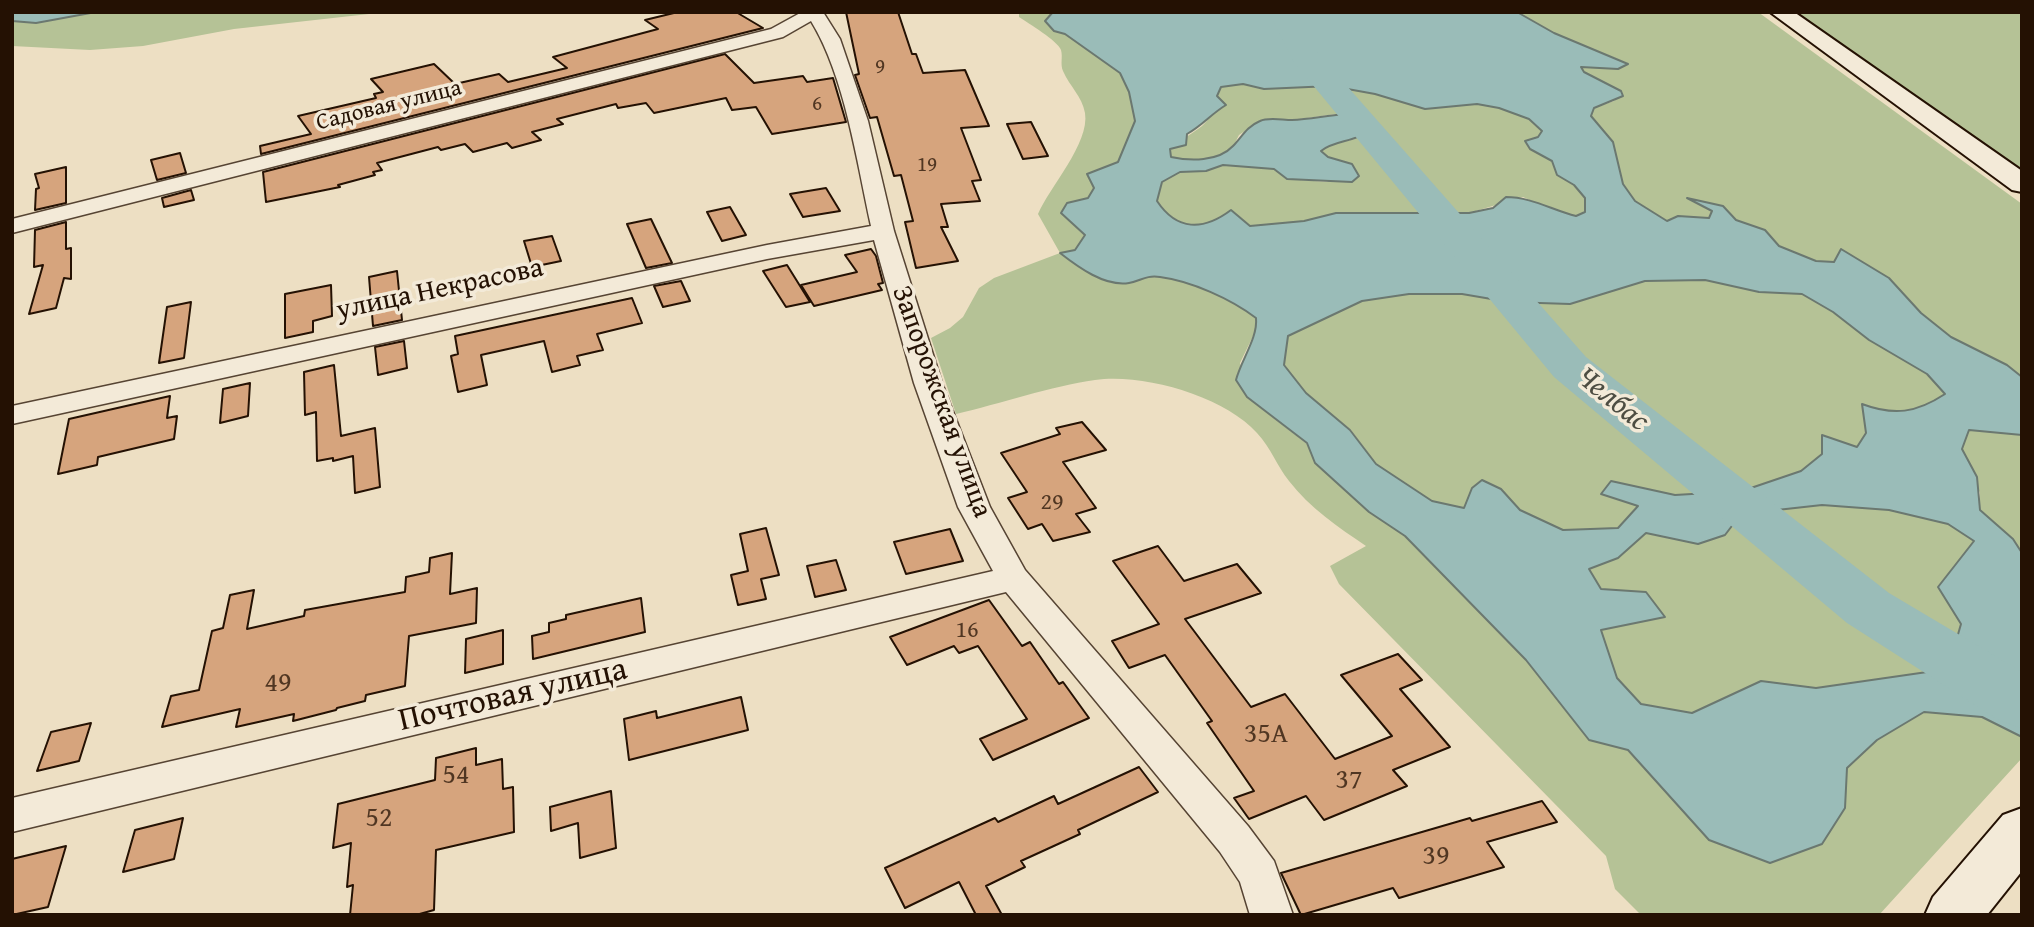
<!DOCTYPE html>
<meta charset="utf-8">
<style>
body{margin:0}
#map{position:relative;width:2034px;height:927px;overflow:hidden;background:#eddfc3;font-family:"Gentium Book Plus",serif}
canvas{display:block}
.frame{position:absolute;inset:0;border:14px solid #241103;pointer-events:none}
</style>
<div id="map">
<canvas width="2034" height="927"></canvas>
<div class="frame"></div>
</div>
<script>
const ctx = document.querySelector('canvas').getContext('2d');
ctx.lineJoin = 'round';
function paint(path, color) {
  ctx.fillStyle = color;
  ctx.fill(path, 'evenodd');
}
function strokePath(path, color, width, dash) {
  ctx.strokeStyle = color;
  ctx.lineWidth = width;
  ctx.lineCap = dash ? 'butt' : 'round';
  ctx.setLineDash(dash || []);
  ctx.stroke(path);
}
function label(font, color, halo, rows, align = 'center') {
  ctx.font = font + ' "Gentium Book Plus",serif';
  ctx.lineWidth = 7;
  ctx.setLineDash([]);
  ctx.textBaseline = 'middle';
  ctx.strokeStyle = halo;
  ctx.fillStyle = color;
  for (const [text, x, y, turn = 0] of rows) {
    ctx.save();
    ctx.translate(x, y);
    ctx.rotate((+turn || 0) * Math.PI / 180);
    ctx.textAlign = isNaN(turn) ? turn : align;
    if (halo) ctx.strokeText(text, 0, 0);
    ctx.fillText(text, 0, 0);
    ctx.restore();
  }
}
const green = new Path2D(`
 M96,12H387L234,29L143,46L90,50L12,46V21L36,23Z
 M1019,12H1053L1045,21L1054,31L1065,34L1120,73L1129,92L1135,121L1118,162L1088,174L1094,188L1087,199L1066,203L1062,213L1085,235L1076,250L1061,253C1078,267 1106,288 1130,283C1141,280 1147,275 1161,277C1192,281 1231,299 1256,318L1257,328L1240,363L1247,397L1307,444L1315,463L1369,512L1405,536L1526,660L1589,740L1628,750L1709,840L1845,808L1846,768L1877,740L1924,711L1982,717L2022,737V758L1879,915H1641L1615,889L1606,856L1339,584L1330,566L1366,546C1338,527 1310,508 1289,481C1277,466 1271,448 1257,433C1224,396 1143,373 1095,380C1052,386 999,404 956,414L931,338L950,328L963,317L979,288L994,278L1060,253L1038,214C1049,188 1090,143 1085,113C1082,96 1070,87 1063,71C1060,64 1063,57 1061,50C1058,41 1028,23 1019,17Z
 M1517,12H1758L2022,204V377L2007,365L1951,337L1921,313L1889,278L1841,250L1834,262L1816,261L1778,246L1765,230L1736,220L1723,206L1689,199L1712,211L1708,218L1678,216L1667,221L1635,202L1623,184L1613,142L1591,116L1594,108L1614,101L1621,91L1584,72L1580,66L1618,69L1627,63L1554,33Z
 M1795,12H2022V173Z
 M1243,84L1264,89L1331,86L1375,94L1425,109L1476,104L1499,108L1529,119L1543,131L1538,137L1525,141L1530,149L1552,161L1557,175L1574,185L1585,198V212L1577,216L1554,211L1523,197L1469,213H1336L1304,221L1250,226L1231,210C1203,231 1177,231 1157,201L1162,182L1180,172L1206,171L1223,165L1274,169L1287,179L1327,182L1352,164L1328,157L1321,150L1328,145L1355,139L1350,112L1293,120H1261L1239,135L1233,147L1216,157L1190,161L1171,157L1170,148C1177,142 1200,129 1204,124C1212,115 1214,112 1226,105L1217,96L1221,87Z
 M1705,280L1759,292L1802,294L1833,312L1869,340L1927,374L1945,394C1916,413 1896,416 1862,405L1866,433L1857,447L1822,454L1801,471L1742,491L1675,495L1611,482L1638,505L1618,528L1563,530L1520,510L1501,489L1472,488L1465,508L1432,501L1376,464L1351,430L1306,393L1284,365L1288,336L1362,301L1409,294H1462L1509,302L1570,304L1645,281Z
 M1968,430L2022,435V553L2013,539L1980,510V493L1962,449Z
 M1822,505L1889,510L1948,524L1974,541L1962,556L1961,624L1948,669L1816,688L1761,681L1692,713L1641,704L1617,678L1600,629L1664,617L1646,592L1601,589L1588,569L1618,558L1646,533L1698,544L1725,535L1741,514Z`);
const water = new Path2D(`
 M12,12H96L36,23L12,21Z
 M1053,12H1517L1554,33L1628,64L1618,69L1581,67L1584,72L1621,91L1623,96L1594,108L1591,116L1613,142L1623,184L1635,201L1667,221L1678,216L1709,218L1712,211L1687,198L1723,206L1736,220L1765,230L1779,246L1816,261L1834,262L1841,249L1889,278L1921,313L1951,337L2007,365L2022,377V435L1969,430L1962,449L1977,477L1980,510L2013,539L2022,553V737L1982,717L1924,712L1877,740L1847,768L1845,808L1822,844L1770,863L1709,840L1628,750L1589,740L1526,660L1405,536L1369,512L1315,463L1307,443L1247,397L1236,380C1241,360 1258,338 1256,318C1231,299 1191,281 1160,277C1145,275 1141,281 1129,283C1105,287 1078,267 1060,253L1075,250L1085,235L1061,213L1067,203L1088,198L1094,188L1087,174L1118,162L1135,121L1129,92L1120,73L1065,34L1054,31L1045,21ZM1243,84L1264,89L1331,86L1375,94L1425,109L1477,104L1499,108L1529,119L1542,131L1538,137L1525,141L1530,149L1552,161L1557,175L1574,185L1585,198V212L1576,216C1552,210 1531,197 1506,197L1493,208L1469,213H1336L1304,221L1250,226L1231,210C1203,231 1177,231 1157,201L1162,182L1180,172L1206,171L1223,165L1274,169L1287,179L1352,182L1359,176L1352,164L1328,157L1321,151C1337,138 1361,144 1373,124L1368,115C1342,111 1318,119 1292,120C1282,120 1268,117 1260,121C1246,127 1242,137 1233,146C1218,162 1190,161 1171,157L1170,149L1186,145L1187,134C1203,125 1211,114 1226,105L1217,96L1221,87ZM1705,280L1759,292L1802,294L1833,312L1869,340L1927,374L1945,394C1916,413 1894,416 1862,404L1866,433L1857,447L1822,435V454L1801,471L1742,491L1675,495L1611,481L1601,494L1638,506L1618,528L1563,530L1520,510L1501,489L1482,480L1472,488L1464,508L1432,501L1376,464L1350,430L1306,393L1284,365L1288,336L1362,301L1409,294H1462L1509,302L1570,304L1645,281ZM1822,505L1889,510L1948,524L1974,541L1938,587L1961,624L1948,669L1816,688L1761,681L1692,713L1641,704L1617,678L1601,630L1665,617L1646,592L1601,589L1589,569L1618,558L1646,533L1698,544L1725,535L1741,514Z`);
const river = new Path2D(`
 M1269,12H1297L1317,52L1586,357L1889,593L2022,672V728L2000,721L1847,623L1554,377L1293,61Z`);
const building = new Path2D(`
 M678,12H736L763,28L261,154L260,146L311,134L298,116L376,98L374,94L383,92L371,79L434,64L455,84L499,74L508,82L567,68L553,57L658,29L645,20Z
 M846,12H898L912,54H916L923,73L965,70L989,126L961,128L981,180L972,181L980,201L941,204L948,227H941L958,261L916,268L905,222L913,221L901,175L894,176L877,117L870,118L855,75L859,74Z
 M725,54L754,83L803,76L807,82L833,78L846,122L772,134L756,107L732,110L726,98L654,113L646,103L618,108L616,104L557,119L563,124L532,132L541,140L512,148L507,143L473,152L465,144L441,150L438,147L377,163L382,170L373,172L375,175L338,185L340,187L266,202L263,172Z
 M1031,122L1048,156L1023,159L1007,124Z
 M180,153L186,173L157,180L151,160Z
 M66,167V203L35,210L36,189L39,188L35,174Z
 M826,188L840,211L803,217L790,194Z
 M191,190L194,200L164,207L162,198Z
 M730,207L746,235L722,241L707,212Z
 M651,219L672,263L646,268L627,224Z
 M66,222V249L71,248V279L64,278L56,308L29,314L43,265L34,267L35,230Z
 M552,236L561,261L532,267L524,241Z
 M871,249L876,256L883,283L878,284L882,290L814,306L801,285L857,272L845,255Z
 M787,265L810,302L786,307L763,271Z
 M397,271L402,320L373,326L369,277Z
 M681,281L690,301L663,307L654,286Z
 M331,285L332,316L313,321V332L285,338V294Z
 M632,298L642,323L597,334L603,350L577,356L580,365L552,372L544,341L481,355L487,385L458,392L451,356L458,354L455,336Z
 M191,302L184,358L159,363L167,307Z
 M404,341L407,368L378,375L375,347Z
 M334,365L341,436L375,428L380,487L355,493L353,456L333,461V458L317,461L316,412L305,415L304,372Z
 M250,383L248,416L220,423L223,389Z
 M170,396L167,418L177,416L174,439L98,457L97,465L58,474L69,419Z
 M1082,422L1106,450L1063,462L1096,508L1076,514L1090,532L1053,541L1042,524L1028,529L1008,498L1027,492L1001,453L1060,434L1056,428Z
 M766,528L779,575L761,579L766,599L738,605L731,575L748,571L740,534Z
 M950,529L963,561L906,574L894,542Z
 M1158,546L1184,581L1237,564L1261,593L1185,619L1251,707L1285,694L1335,759L1392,736L1341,675L1398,654L1422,680L1400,689L1450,747L1393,770L1407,786L1324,820L1306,796L1249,819L1234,798L1254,791L1207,723L1212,721L1165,655L1129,668L1112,641L1159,624L1113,561Z
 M452,553L450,594L477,588L476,623L409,636L405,686L366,695L365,701L337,708L336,710L293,721L294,714L236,727L240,709L162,727L171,696L199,690L212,631L223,628L230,595L254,590L247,629L304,616L305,610L405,592L406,577L429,572L430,558Z
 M836,560L846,590L815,597L807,566Z
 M641,598L645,632L533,659L532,636L549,632V623L566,619V615Z
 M989,600L1022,646L1030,642L1059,684L1063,682L1089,718L993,760L980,739L1027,719L978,646L959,653L954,646L907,665L890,637Z
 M503,630V664L465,673L466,639Z
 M741,697L748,730L629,760L624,719L656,711L657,718Z
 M91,723L79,761L37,771L51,732Z
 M476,748V765L502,759L503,789L513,787L514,832L436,850L434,910L416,915H350L353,885L347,887L351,843L333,848L338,804L435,780L436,758Z
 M1139,767L1158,792L1078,830L1080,834L1021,861L1025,867L986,886L1002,915H976L959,882L905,908L885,868L995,818L998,822L1054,796L1058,804Z
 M611,791L616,848L580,858L578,823L551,831L550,807Z
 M1542,801L1557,822L1487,842L1504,867L1399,898L1393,888L1301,915L1281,873L1470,818L1472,821Z
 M183,818L174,859L123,872L135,830Z
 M66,846L48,907L12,915V859Z`);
const street = new Path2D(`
 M802,12H823L840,39L868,121L894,231L942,383L990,507L1025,570L1248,826L1274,861L1293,915H1250L1240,882L1220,852L1006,592L12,832V798L993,571L958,507L914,383L874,240L767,259L12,424V406L767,245L871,226C857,163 845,76 811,21L783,37L12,233V219L771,29Z`);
const secondary = new Path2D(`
 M1770,12H1794L2022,171V192L2012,190Z
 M2022,808V871L1987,915H1925L1933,897L2003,815Z`);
const farNumbernames = [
 ["9",880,68],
 ["6",817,105],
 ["19",927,166]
];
const farStreetnames = [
 ["Садовая улица",389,106,-14]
];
const numberNames = [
 ["29",1052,503],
 ["16",967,631]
];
const streetNames = [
 ["улица Некрасова",440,290,-12],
 ["Запорожская улица",941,402,70]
];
const nearNumbernames = [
 ["49",278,684],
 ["35А",1266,735],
 ["54",456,776],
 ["37",1349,781],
 ["52",379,819],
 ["39",1436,857]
];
const waterNames = [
 ["Челбас",1612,400,39]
];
const nearStreetnames = [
 ["Почтовая улица",513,696,-13]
];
paint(green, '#b5c296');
paint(water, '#9abcb8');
strokePath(water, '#6b7870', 2);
paint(river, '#9abcb8');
paint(building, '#d6a47d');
strokePath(building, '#241103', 2);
strokePath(street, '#564433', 3);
strokePath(secondary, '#241103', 4);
paint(street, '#f3ead8');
paint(secondary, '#f3ead8');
label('21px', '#503622', null, farNumbernames);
label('23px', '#241103', '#f3ead8', farStreetnames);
label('24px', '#503622', null, numberNames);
label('28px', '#241103', '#f3ead8', streetNames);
label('28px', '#503622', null, nearNumbernames);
label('italic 30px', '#4d4d42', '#f3ead8', waterNames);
label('33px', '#241103', '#f3ead8', nearStreetnames);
</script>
